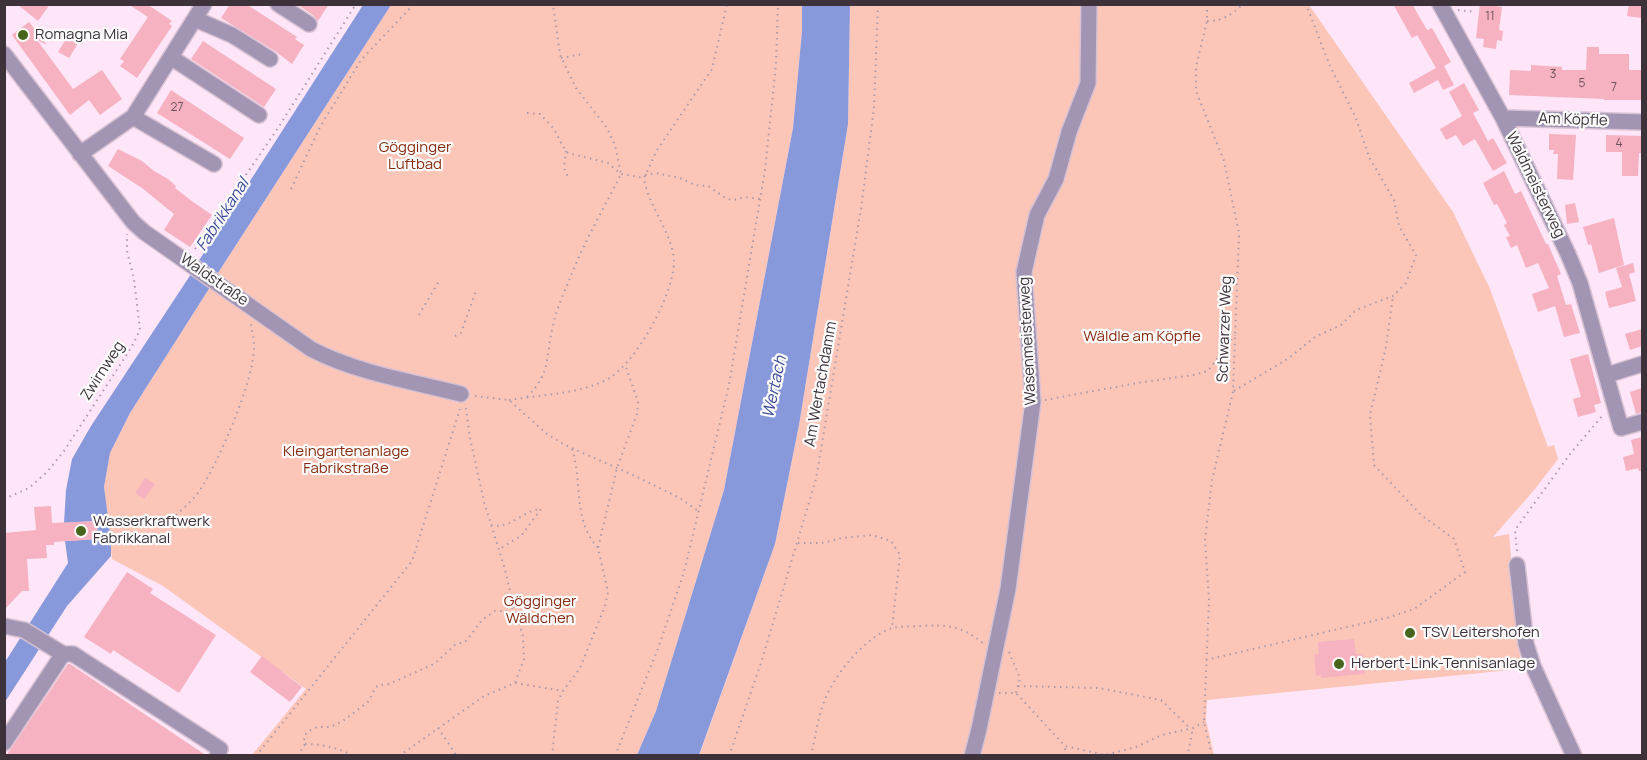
<!DOCTYPE html>
<meta charset="utf-8">
<style>
body{margin:0}
#map{position:relative;width:1647px;height:760px;overflow:hidden;background:#fee5f8;font-family:Manrope,sans-serif}
canvas{display:block}
.frame{position:absolute;inset:0;border:6px solid #3d313a;pointer-events:none}
</style>
<div id="map">
<canvas width="1647" height="760"></canvas>
<div class="frame"></div>
</div>
<script>
const ctx = document.querySelector('canvas').getContext('2d');
ctx.lineJoin = 'round';
function paint(path, color) {
  ctx.fillStyle = color;
  ctx.fill(path, 'evenodd');
}
function strokePath(path, color, width, dash) {
  ctx.strokeStyle = color;
  ctx.lineWidth = width;
  ctx.lineCap = dash ? 'butt' : 'round';
  ctx.setLineDash(dash || []);
  ctx.stroke(path);
}
function label(font, color, halo, rows, align = 'center') {
  ctx.font = font + ' Manrope,sans-serif';
  ctx.lineWidth = 4.5;
  ctx.setLineDash([]);
  ctx.textBaseline = 'middle';
  ctx.strokeStyle = halo;
  ctx.fillStyle = color;
  for (const [text, x, y, turn = 0] of rows) {
    ctx.save();
    ctx.translate(x, y);
    ctx.rotate((+turn || 0) * Math.PI / 180);
    ctx.textAlign = isNaN(turn) ? turn : align;
    if (halo) ctx.strokeText(text, 0, 0);
    ctx.fillText(text, 0, 0);
    ctx.restore();
  }
}
const green = new Path2D(`
 M391,5H802V31L793,128L724,490L656,711L637,755H252L306,689L163,586L112,559L104,487L110,453L130,413L212,284L218,285L309,351L360,371L449,395L455,399L457,404L458,389L329,356L311,349L216,276Z
 M850,5H1309L1453,212L1490,289L1548,447L1554,445L1558,459L1535,489L1493,537L1509,534L1521,669L1207,700L1206,720L1214,755L699,756L775,544L799,425L848,124Z`);
const water = new Path2D(`
 M363,5H391L216,276L198,262Z
 M802,5H850L848,124L799,425L775,544L699,755H637L656,711L724,490L793,128L802,31Z
 M193,271L212,284L130,413L110,453L104,487L111,540V556L67,606L5,702V662L68,563L65,541L98,539L96,521L64,523L66,490L72,459L91,426Z`);
const building = new Path2D(`
 M17,4H50L38,21Z
 M128,4H147L172,21L169,24L172,26L137,78L120,66L124,61L120,59L148,17Z
 M230,4H246L297,37L295,39L304,45L292,64L275,51L221,18Z
 M297,4H329L318,21L314,16Z
 M1393,4H1412L1427,30L1432,28L1451,62L1444,66L1454,85L1443,90L1438,80L1414,93L1409,83L1436,68L1417,35L1412,38Z
 M1480,4L1502,7L1499,30L1503,31L1502,41L1497,40L1496,49L1483,47L1484,39L1476,38Z
 M1629,4H1642V18L1627,16Z
 M29,22L47,45L37,40L73,89L102,70L122,99L100,115L89,100L70,115L12,35Z
 M72,29L80,40L69,58L58,52Z
 M203,41L276,89L264,107L191,59Z
 M1587,47H1599V54H1629V70H1642V100H1604V99L1509,95L1510,70L1531,71V65L1562,67V70H1586Z
 M1464,83L1479,110L1473,113L1488,141L1493,138L1507,163L1493,171L1475,139L1463,146L1456,135L1446,140L1440,129L1462,116L1449,92Z
 M171,90L244,138L230,159L157,113Z
 M1549,134L1576,135L1573,180L1557,179L1558,154H1553L1554,150H1549Z
 M1606,135L1642,136V153H1639L1638,176H1622V152H1606Z
 M118,149L142,161L154,171L168,179L176,186L175,188L193,202L212,215L190,247L164,230L174,214L142,188L108,166Z
 M1504,171L1515,194L1521,191L1546,244H1548L1561,274L1557,276L1566,305L1571,304L1580,333L1564,337L1555,306L1538,312L1532,294L1549,288L1538,263L1526,268L1517,245L1511,248L1506,237L1510,236L1504,225L1507,223L1497,204L1494,205L1483,183Z
 M1575,203L1579,222L1567,224L1565,205Z
 M1614,218L1624,265L1599,273L1591,244L1588,245L1583,227Z
 M1633,263L1635,272L1629,274L1636,301L1609,308L1605,292L1622,287L1616,268Z
 M1642,329V346L1630,350L1625,334Z
 M1588,354L1601,403L1594,405L1596,412L1578,417L1573,399L1581,397L1570,359Z
 M1642,388V412L1636,414L1630,392Z
 M1642,437V471H1639L1638,468L1626,471L1623,457L1634,454L1631,440Z
 M145,478L155,484L144,499L135,493Z
 M51,506L52,523L97,521L98,539L54,542V545H46L47,558L27,559L29,591H22L4,610V533L36,530L34,507Z
 M127,572L153,589L150,593L216,635L179,693L113,650L111,654L84,637Z
 M1354,639L1356,654H1363L1365,674L1321,678V675L1316,676L1314,654H1319L1318,642Z
 M262,656L302,687L290,702L250,672Z
 M68,664H70L207,756H6Z`);
const path = new Path2D(`
 M1207,4V21L1196,67V91L1224,161L1239,233L1233,392L1212,480L1205,540L1209,600L1204,722L1212,756
 M1458,10L1476,12
 M1207,21C1222,21 1232,15 1243,4
 M561,58L583,54
 M527,113L540,114L554,129L562,145L568,153L608,163L621,174L644,178
 M566,151L564,168L569,179
 M645,175L656,173L680,178L695,185L708,186L727,199L734,200L745,197L760,199
 M291,189L320,127L361,60L414,4
 M195,249L278,128L356,4
 M419,315L439,281
 M455,336L461,333L476,291
 M1234,391L1289,358L1315,337L1341,325L1356,310L1393,296L1406,283L1416,255L1399,226L1394,200L1369,157L1356,118L1330,66L1306,4
 M475,396L509,400L547,434L565,445L635,476L680,498L698,511
 M527,397C552,372 545,357 553,326C556,310 564,293 570,278C584,242 604,208 621,174L615,145L607,128L576,88L560,55L553,4
 M509,400C540,395 576,394 604,381C635,367 674,294 674,261C673,234 647,204 644,178L657,150L712,69L727,4
 M1045,400L1137,383L1193,375L1208,371L1235,335
 M466,408L470,438L484,502L504,566L512,599L523,636L524,659L515,683
 M572,449C583,482 572,519 598,548
 M4,499L29,488L47,472L64,451L131,348L140,330L134,279L127,251V234
 M167,523C178,513 192,502 200,490C219,461 254,381 254,347C254,339 252,331 251,324
 M491,525C510,530 523,510 541,509L521,536L499,549
 M798,543H822L842,538L872,535L891,541L900,555L892,628
 M1517,551L1515,530L1570,454L1603,415
 M1009,652L1020,678L1016,693
 M1206,660L1390,617L1414,609L1465,572L1454,539L1421,515L1374,465L1370,415L1386,347L1393,296
 M1018,686L1099,688L1161,700L1189,727
 M999,693H1016L1065,746L1105,755L1136,747L1162,735L1193,728L1204,722
 M438,728L457,756
 M305,744C323,744 338,748 354,756
 M256,756L412,561L460,409
 M298,756L305,744L304,737L307,732L317,727H330L343,721L369,701L375,688L379,685L389,684L434,664L455,645L466,641L482,620L495,611H507L514,607
 M399,756L484,696L515,683L563,691
 M552,756L558,701L563,691L580,668L605,606L608,592L598,548L617,468L637,414L638,402L626,367
 M615,756L659,646L684,572L729,385L765,170L776,64L778,4
 M729,756L762,660L816,479L861,209L874,108L878,4
 M811,756C816,734 819,708 830,689C841,667 868,636 892,628C900,626 911,627 920,626C946,624 963,626 984,644
 M1065,756V746
 M1185,756L1188,753L1193,728`);
const minor = new Path2D(`
 M278,4L309,24
 M1440,4L1503,118L1568,254L1580,283L1621,428L1642,422
 M195,19L232,35L270,59
 M4,54L133,222L144,232L311,349C357,373 410,381 461,394
 M172,58L259,115
 M133,117L214,164
 M1503,118L1642,122
 M80,154L133,117L204,4
 M1607,375L1642,364
 M1517,565L1526,644L1533,666L1574,756
 M4,626L24,630L63,654L4,743
 M63,654H73L220,749L217,756
 M972,756L979,729L1008,589L1033,402L1024,272L1037,215L1056,179L1069,132L1088,83L1089,4`);
const markers = [
 [23,35,6,"#47661b"],
 [81,531,6,"#47661b"],
 [1410,633,6,"#47661b"],
 [1339,664,6,"#47661b"]
];
const numberNames = [
 ["11",1490,17],
 ["3",1553,75],
 ["5",1582,84],
 ["7",1614,88],
 ["27",177,108],
 ["4",1619,144]
];
const poiNames = [
 ["Romagna Mia",35,35],
 ["Wasserkraftwerk",93,522],
 ["Fabrikkanal",93,539],
 ["TSV Leitershofen",1422,633],
 ["Herbert-Link-Tennisanlage",1351,664]
];
const streetNames = [
 ["Am Köpfle",1573,120,2],
 ["Waldmeisterweg",1535,185,64],
 ["Waldstraße",214,280,35],
 ["Schwarzer Weg",1225,329,-88],
 ["Wasenmeisterweg",1028,341,-93],
 ["Zwirnweg",103,371,-57],
 ["Am Wertachdamm",821,384,-80]
];
const parkNames = [
 ["Gögginger",415,148],
 ["Luftbad",415,165],
 ["Wäldle am Köpfle",1142,337],
 ["Kleingartenanlage",346,452],
 ["Fabrikstraße",346,469],
 ["Gögginger",540,602],
 ["Wäldchen",540,619]
];
const waterNames = [
 ["Fabrikkanal",223,215,-57],
 ["Wertach",775,387,-78]
];
paint(green, '#fbc6b8');
paint(water, '#8799db');
paint(building, '#f6b2c0');
strokePath(minor, '#d7c1d2', 18);
strokePath(path, '#ad99a8', 2, [1.5, 4.5]);
strokePath(minor, '#a195b3', 15);
for (const [x, y, r, color] of markers) {
  const dot = new Path2D();
  dot.arc(x, y, r, 0, 2 * Math.PI);
  ctx.fillStyle = color;
  ctx.fill(dot);
  strokePath(dot, '#fbfbfb', 2);
}
label('12px', '#6b515c', null, numberNames);
label('15px', '#3d313a', '#fbfbfb', poiNames, 'left');
label('15px', '#3d313a', '#fbfbfb', streetNames);
label('15px', '#882c11', '#fbfbfb', parkNames);
label('italic 16px', '#3c4a9a', '#fbfbfb', waterNames);
</script>
